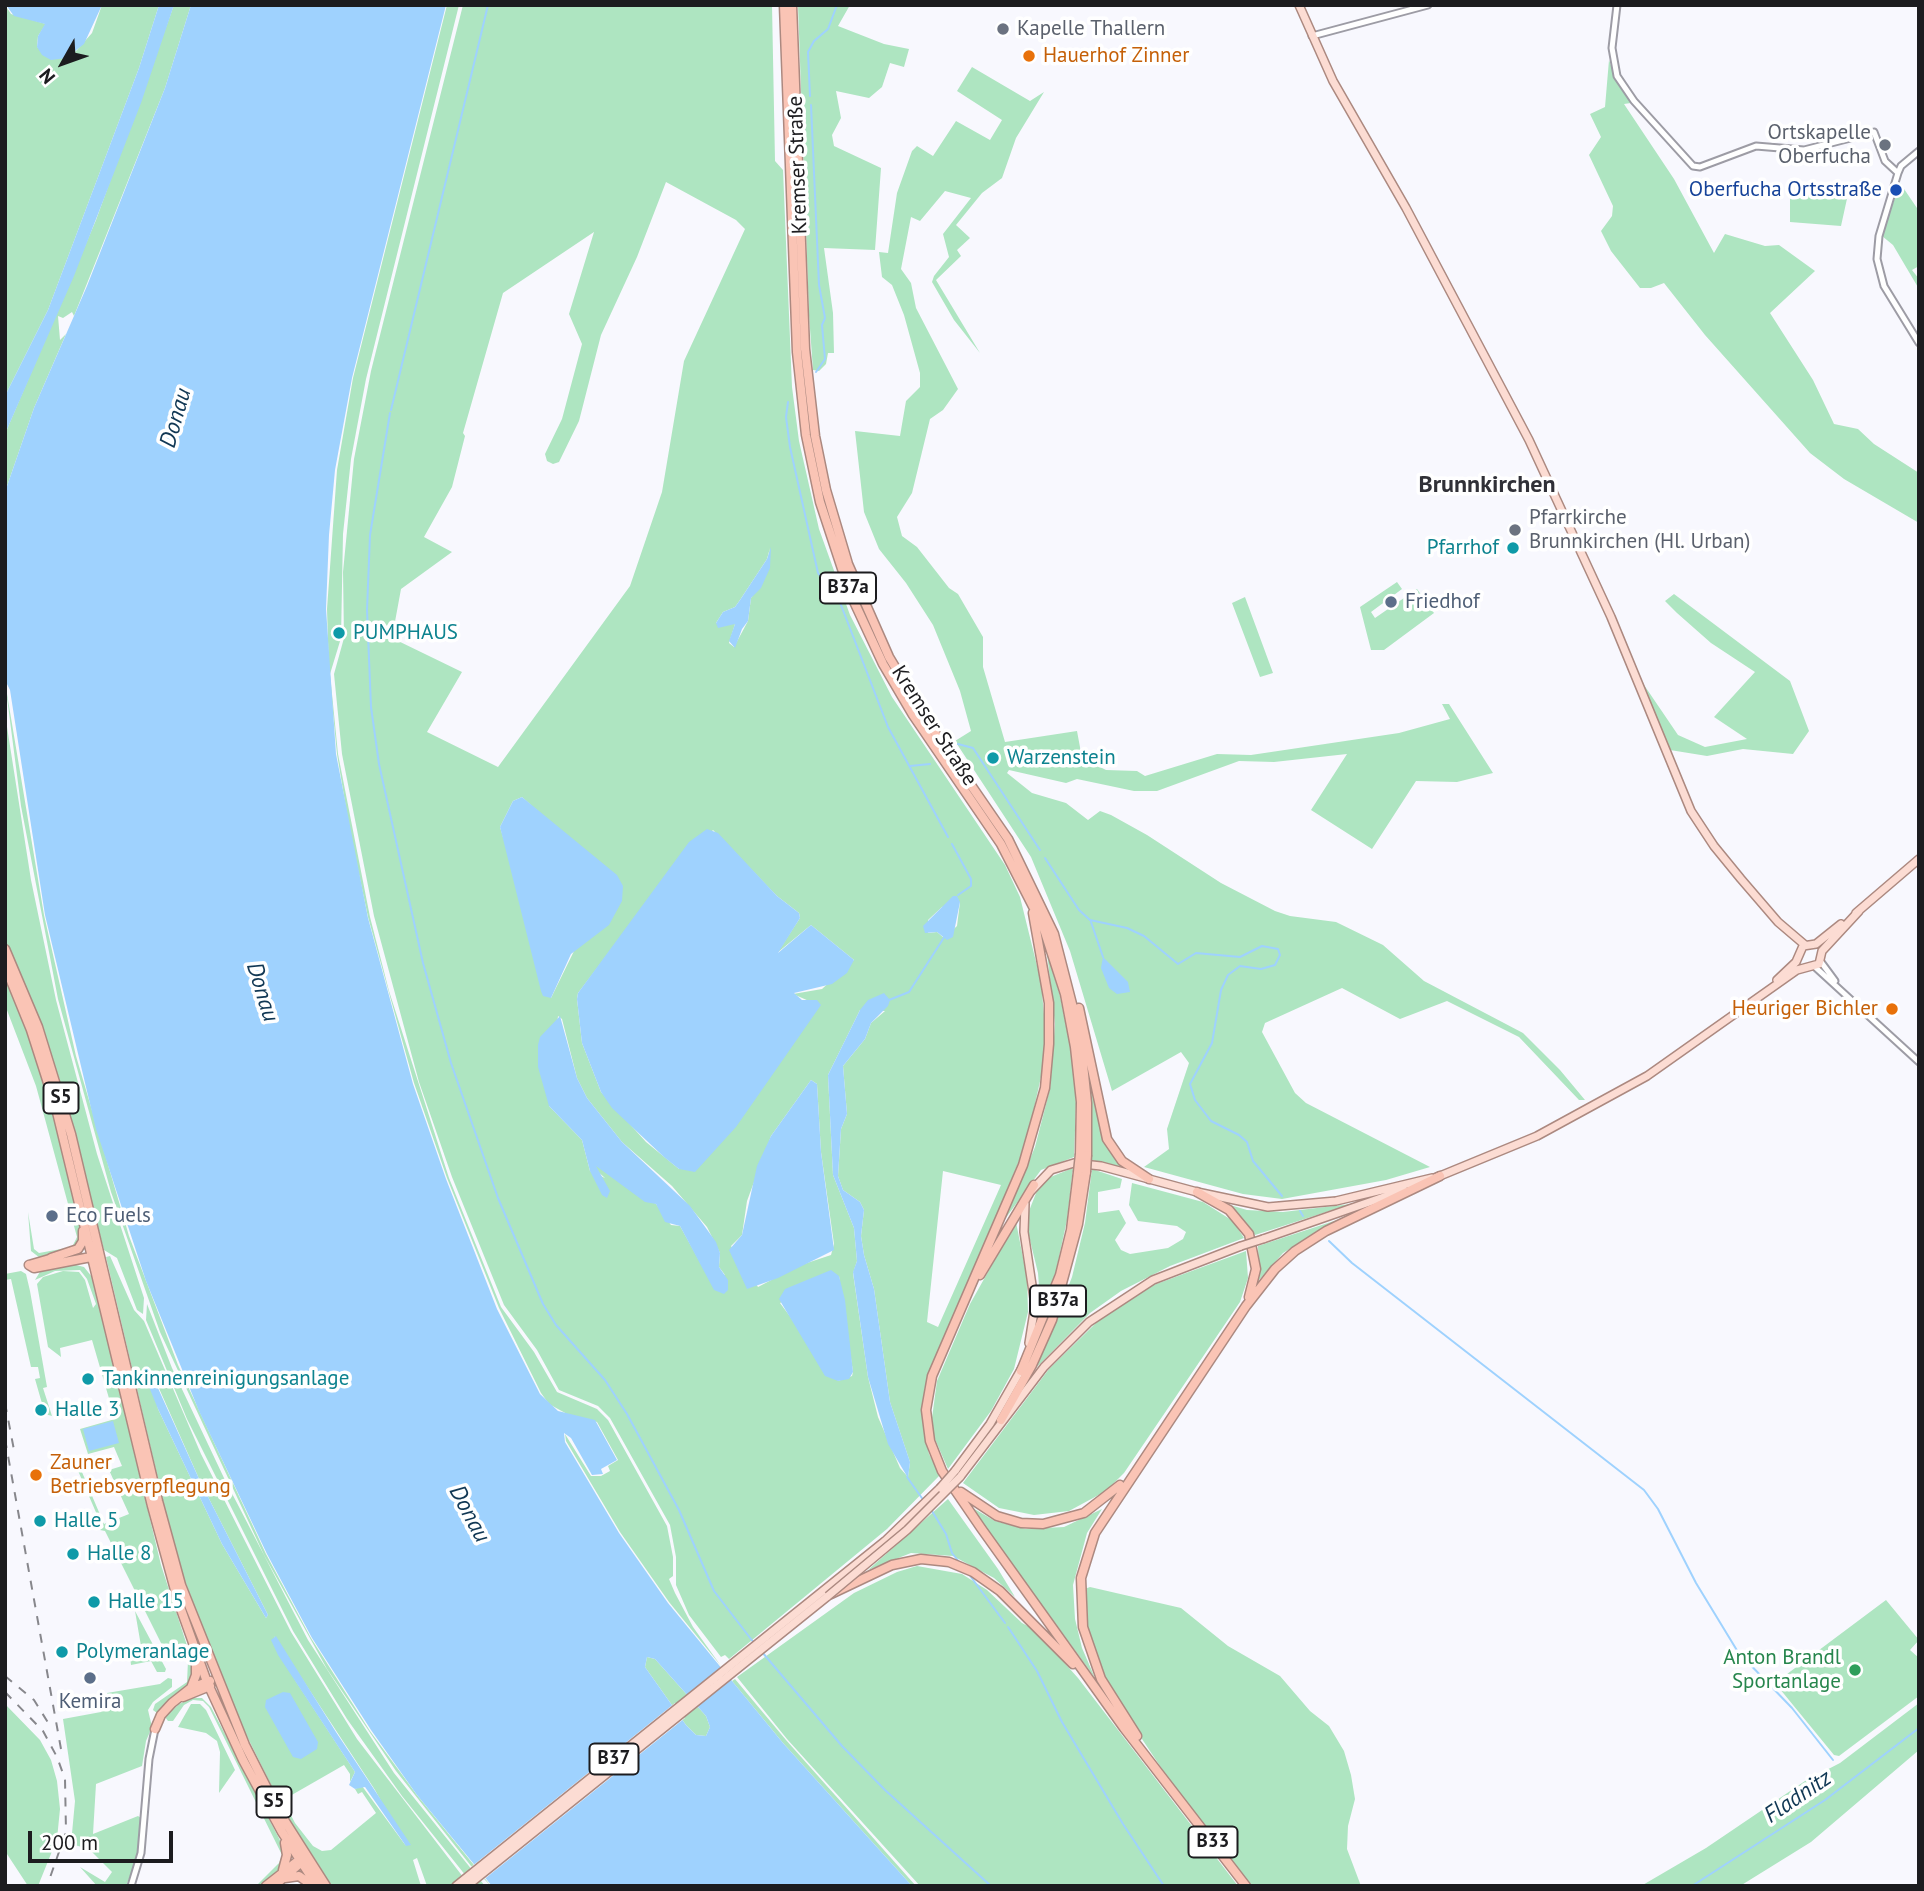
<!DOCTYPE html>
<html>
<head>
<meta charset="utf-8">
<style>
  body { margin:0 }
  #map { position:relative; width:1924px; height:1891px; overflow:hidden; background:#f8f8fe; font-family:"PT Sans",sans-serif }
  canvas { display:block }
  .frame { position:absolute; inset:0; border:7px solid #1c1c1f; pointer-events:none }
  .north { position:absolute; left:28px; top:28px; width:70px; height:70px; -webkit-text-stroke:5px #fff; paint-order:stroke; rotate:230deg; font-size:19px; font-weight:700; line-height:28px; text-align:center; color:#1c1c1f }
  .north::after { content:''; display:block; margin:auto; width:24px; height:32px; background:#1c1c1f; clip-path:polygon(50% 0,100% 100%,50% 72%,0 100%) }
  .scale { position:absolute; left:28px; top:1831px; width:145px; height:32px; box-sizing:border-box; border:4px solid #1c1c1f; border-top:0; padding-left:9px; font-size:21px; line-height:24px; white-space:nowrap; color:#1c1c1f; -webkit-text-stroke:5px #fff; paint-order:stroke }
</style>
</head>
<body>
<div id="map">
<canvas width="1924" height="1891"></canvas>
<div class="frame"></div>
<div class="north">N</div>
<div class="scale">200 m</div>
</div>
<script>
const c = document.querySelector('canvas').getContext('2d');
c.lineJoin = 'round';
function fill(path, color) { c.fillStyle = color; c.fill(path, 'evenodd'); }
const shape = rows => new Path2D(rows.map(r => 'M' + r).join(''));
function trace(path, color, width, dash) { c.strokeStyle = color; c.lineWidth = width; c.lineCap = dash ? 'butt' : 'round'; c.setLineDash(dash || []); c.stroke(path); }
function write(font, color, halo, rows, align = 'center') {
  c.font = font + ' "PT Sans",sans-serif'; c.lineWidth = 7; c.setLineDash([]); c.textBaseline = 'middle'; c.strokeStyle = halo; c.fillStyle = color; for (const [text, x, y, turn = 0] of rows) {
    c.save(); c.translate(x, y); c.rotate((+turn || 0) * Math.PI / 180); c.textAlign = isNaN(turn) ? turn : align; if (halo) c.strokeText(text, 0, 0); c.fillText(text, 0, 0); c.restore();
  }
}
const green = shape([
  [5,5,11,14,46,24,38,36,37,47,66,58,76,51,92,33,102,5,159,5,139,68,48,310,5,396],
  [174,5,191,5,165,88,74,316,72,312,63,318,58,316,60,340,66,334,34,408,5,492,5,434,96,220],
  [447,5,459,5,366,379,351,459,343,534,341,638,330,674,338,754,370,917,389,991,449,1178,501,1307,534,1352,557,1392,597,1409,608,1420,667,1526,673,1557,673,1576,669,1579,675,1593,693,1627,721,1666,669,1602,620,1532,566,1441,565,1434,591,1476,601,1476,610,1471,608,1466,618,1460,597,1422,567,1414,549,1404,541,1393,499,1308,447,1178,414,1083,368,917,350,832,337,754,329,672,327,609,337,470,353,378],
  [463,5,772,5,775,161,783,170,792,387,799,441,819,529,850,615,892,697,1005,865,1020,897,1041,982,1045,1025,1043,1068,1026,1144,925,1387,922,1410,924,1432,929,1454,940,1475,887,1529,729,1659,725,1655,721,1657,689,1615,676,1585,676,1557,670,1525,610,1418,598,1406,559,1390,537,1350,504,1305,452,1177,419,1082,374,916,342,754,334,674,344,638,343,572,354,459,371,371],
  [666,182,736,220,745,229,684,361,662,492,630,586,498,767,427,732,462,672,392,638,401,589,452,552,424,537,452,487,465,436,463,433,503,293,594,232,569,314,582,344,562,419,545,454,547,461,553,464,559,462,579,421,601,335,637,257],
  [770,548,764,579,751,598,748,621,734,647,729,643,735,624,716,623,723,612,735,607,740,600,767,559],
  [522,797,552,824,575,949,551,998,500,827,513,801],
  [713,830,777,896,799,913,800,918,777,953,811,925,854,960,822,989,793,994,809,1001,679,1169,646,1142,601,1092,582,1043,577,999,578,993,633,921],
  [960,902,957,926,944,938,937,932,928,933,928,920,942,907],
  [860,1010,885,1011,871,1023,865,1039,843,1066,847,1114,841,1129,838,1176,843,1190,860,1202,864,1210,861,1236,864,1255,874,1289,890,1402,910,1462,908,1477,900,1468,878,1417,868,1377,853,1273,857,1261,854,1228,833,1175,828,1075],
  [558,1016,562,1019,577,1078,587,1098,622,1142,672,1186,707,1227,720,1253,719,1267,725,1275,701,1264,680,1226,671,1225,656,1204,599,1166,595,1166,596,1170,605,1178,590,1171,582,1140,549,1106],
  [811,1080,817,1084,821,1152,834,1244,831,1255,798,1266,758,1287,731,1246,742,1235,747,1201,771,1136],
  [943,1171,1001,1185,938,1327,927,1322],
  [839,1276,853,1372,852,1376,838,1381,780,1303],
  [798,5,850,5,838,26,884,44,909,49,904,67,890,63,882,87,869,98,836,91,841,118,832,135,834,146,881,168,875,250,824,248,833,313,834,353,828,353,826,364,819,371,813,370,809,315],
  [1609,60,1615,77,1631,103,1624,104,1674,179,1714,253,1725,234,1765,246,1779,245,1815,271,1770,313,1813,380,1834,424,1858,429,1874,444,1919,473,1919,523,1844,479,1810,453,1705,335,1664,283,1651,288,1640,288,1611,251,1601,231,1612,216,1613,206,1589,155,1601,137,1590,114,1605,107],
  [972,67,1030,101,1044,92,1016,138,1002,178,982,193,956,225,970,238,957,250,961,256,936,280,980,353,954,320,932,282,934,276,949,257,943,234,971,198,945,191,920,221,911,217,901,269,911,283,916,308,958,389,943,410,930,419,912,493,897,517,902,536,917,547,949,588,958,594,983,637,983,667,1005,742,1077,731,1082,758,1106,770,1137,771,1145,776,1217,754,1251,755,1399,733,1450,719,1442,704,1449,704,1493,773,1457,782,1416,781,1372,849,1311,810,1347,754,1274,762,1239,761,1157,791,1134,791,1077,779,1066,783,1009,770,1007,773,1032,793,1066,803,1088,820,1100,811,1111,815,1147,835,1221,883,1275,911,1290,916,1336,922,1383,945,1424,981,1523,1033,1560,1070,1585,1100,1579,1100,1519,1037,1447,1001,1400,1019,1342,988,1265,1023,1262,1032,1295,1093,1306,1103,1430,1167,1386,1180,1282,1199,1243,1194,1144,1167,1169,1149,1167,1129,1189,1063,1181,1052,1112,1091,1070,951,1031,857,955,741,971,731,960,691,933,625,906,583,879,549,864,512,855,431,900,436,906,401,920,387,920,373,904,315,892,285,882,277,879,252,888,253,897,193,912,151,917,146,933,156,956,121,990,140,1002,120,957,91],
  [1900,183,1919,211,1919,266,1912,270,1919,279,1919,289,1893,245,1882,236],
  [1850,185,1841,226,1790,222,1790,197],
  [1397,582,1402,589,1371,612,1375,618,1417,589,1434,613,1384,650,1371,650,1360,607],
  [1674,594,1790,681,1809,731,1793,754,1743,749,1707,756,1670,750,1642,682,1678,735,1705,747,1747,739,1714,717,1755,672,1711,643,1677,613,1665,601],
  [1245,597,1273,673,1260,677,1232,603],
  [5,682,44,915,76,1056,129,1236,178,1365,266,1554,311,1638,370,1731,417,1795,491,1886,471,1866,396,1771,327,1669,264,1555,160,1332,111,1192,58,999,21,806],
  [5,714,31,880,56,1000,97,1154,144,1298,143,1314,137,1310,117,1258,104,1250,59,1078,5,939],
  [1047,953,1060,996,1072,1056,1076,1103,1074,1157,1041,1170,1005,1219,1035,1147,1050,1089,1055,1024],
  [5,974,28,1031,53,1110,81,1229,78,1246,40,1258,31,1251,28,1212,34,1249,39,1253,72,1247,77,1237,36,1086,5,1005],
  [1088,1056,1103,1140,1124,1169,1092,1160],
  [1073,1168,1067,1220,1056,1271,1041,1313,1038,1273,1029,1236,1029,1211,1038,1188,1048,1178],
  [1092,1169,1122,1179,1120,1188,1098,1192,1098,1213,1119,1210,1126,1223,1115,1240,1121,1250,1130,1254,1168,1248,1183,1239,1186,1232,1177,1226,1138,1221,1129,1205,1132,1183,1203,1202,1233,1221,1244,1238,1170,1266,1121,1291,1090,1313,1037,1367,1072,1277,1085,1223],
  [1351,1204,1255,1235,1230,1205,1247,1210,1283,1212],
  [1337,1220,1283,1253,1259,1280,1258,1246],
  [1016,1222,1027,1278,1028,1312,1014,1369,991,1411,948,1469,934,1437,932,1418,937,1381,970,1304],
  [1246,1251,1248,1278,1240,1302,1124,1473,1106,1491,1069,1511,1034,1515,999,1508,963,1483,1049,1369,1097,1322,1151,1286],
  [110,1256,134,1310,144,1321,201,1454,291,1632,357,1739,470,1886,427,1886,417,1858,413,1860,421,1886,332,1886,283,1809,234,1710,177,1560,106,1257],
  [150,1368,200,1481,268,1615,266,1618,222,1544,158,1409],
  [274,1636,375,1790,406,1846,362,1786,355,1789,358,1794,362,1792,376,1813,331,1850,322,1851,313,1846,295,1823,283,1800,344,1765,350,1774,350,1782,355,1772,295,1680],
  [72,1264,84,1267,92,1277,161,1565,193,1664,192,1682,157,1713,153,1710,155,1704,187,1682,188,1661,180,1646,166,1653,105,1531,100,1530,101,1524,76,1466,72,1467,70,1461,76,1458,104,1524,129,1514,109,1470,122,1466,114,1447,88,1454,80,1429,115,1419,92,1340,60,1348,61,1357,48,1347,37,1284,43,1277,63,1271,79,1272,85,1280,93,1308,96,1304,87,1279,80,1270,55,1271,35,1280,41,1270],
  [21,1271,26,1274,30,1291,47,1387,43,1388,52,1416,45,1414,35,1379,40,1378,38,1367,31,1367,11,1279,5,1280,5,1274],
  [147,1304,172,1368,224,1478,308,1640,394,1773,485,1886,474,1886,402,1796,347,1719,293,1631,187,1419,146,1320],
  [948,1499,998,1569,1015,1597,994,1578,953,1556,911,1553,868,1570],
  [971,1507,995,1521,1026,1529,1064,1527,1102,1509,1087,1533,1073,1585,1075,1619,1082,1648,1095,1678],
  [917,1566,962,1574,987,1590,1022,1623,1035,1630,1078,1678,1238,1886,920,1886,787,1739,737,1677,854,1593,897,1572],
  [1090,1587,1181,1608,1228,1646,1280,1676,1310,1711,1329,1726,1344,1751,1351,1775,1355,1799,1348,1826,1347,1849,1361,1886,1250,1886,1162,1769,1110,1691,1088,1640,1082,1590],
  [1886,1600,1919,1640,1910,1650,1919,1658,1919,1696,1839,1756,1834,1755,1775,1683],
  [135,1611,166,1669,165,1672,157,1672,151,1661,131,1665,130,1656,124,1657,138,1652,138,1647,141,1646],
  [647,1657,655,1659,706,1716,710,1727,706,1736,696,1735,686,1725,645,1667],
  [168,1678,172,1679,172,1687,153,1702,148,1710,152,1727,146,1741,142,1766,96,1784,93,1834,138,1816,141,1818,139,1853,126,1886,97,1886,80,1867,105,1882,112,1872,89,1849,71,1844,75,1801,63,1719,101,1712,109,1701,107,1693,160,1684],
  [735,1679,786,1740,916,1886,912,1886,783,1743,732,1681],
  [192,1698,202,1698,211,1707,284,1848,283,1865,263,1886,256,1886,279,1863,282,1855,209,1707,203,1701,193,1700,184,1705,173,1721,168,1721,165,1717,179,1704],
  [1919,1703,1919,1750,1811,1842,1740,1886,1641,1886,1706,1848,1805,1781,1840,1763],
  [5,1704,40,1740,51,1760,57,1781,60,1809,57,1839,38,1886,28,1886,5,1851],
  [191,1704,200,1704,206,1710,235,1770,219,1793,220,1752,217,1741,206,1733,178,1727]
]);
const water = shape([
  [6,5,102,5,84,44,66,58,51,60,42,55,37,47,38,36,45,24,14,16],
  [159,5,174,5,141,103,74,276,5,434,5,396,48,310,139,68],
  [191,5,446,5,352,378,335,470,329,535,326,609,336,754,368,918,413,1084,446,1179,497,1309,540,1394,558,1411,595,1420,617,1460,601,1469,603,1474,592,1475,571,1438,564,1433,565,1442,619,1533,668,1603,783,1743,912,1886,492,1886,417,1795,371,1730,312,1638,267,1554,199,1411,146,1281,96,1129,45,915,10,690,5,680,5,492,34,408,87,286,165,88],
  [647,1657,655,1659,706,1716,710,1727,706,1736,696,1735,686,1725,645,1667],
  [771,547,770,568,761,588,751,598,748,621,742,629,735,648,729,641,735,624,718,628,716,623,723,612,735,607,740,600,767,559],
  [522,797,617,875,623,886,622,901,609,925,571,954,551,998,543,996,541,991,500,827,513,801],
  [707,829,718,833,777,896,799,913,800,918,778,953,811,925,854,960,847,973,832,984,794,993,802,1000,817,1000,821,1005,736,1127,695,1172,679,1169,664,1157,612,1108,601,1092,582,1043,577,999,578,993,689,842],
  [953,896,957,896,960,902,953,937,947,940,937,932,925,933,923,926],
  [1103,957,1128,982,1130,992,1117,994,1109,988,1101,968],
  [884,993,890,1000,888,1006,871,1023,865,1039,843,1066,847,1114,841,1129,838,1176,843,1190,860,1202,864,1210,861,1236,864,1255,874,1289,890,1402,910,1462,908,1478,888,1444,868,1377,853,1272,857,1261,854,1228,833,1175,828,1075,860,1010,868,1000],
  [560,1016,577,1078,587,1098,622,1142,690,1206,716,1242,720,1253,719,1267,728,1280,728,1290,724,1294,714,1290,680,1226,665,1222,656,1204,645,1202,596,1166,610,1191,607,1198,602,1195,590,1171,582,1140,549,1106,538,1067,538,1045,540,1037],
  [811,1080,817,1084,821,1152,834,1250,778,1278,747,1289,729,1250,742,1235,757,1166,771,1136],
  [831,1270,839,1276,845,1300,853,1372,849,1379,838,1381,825,1376,779,1299,785,1289],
  [148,1366,200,1481,268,1615,266,1618,222,1544,158,1409,145,1377,144,1371],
  [113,1421,119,1443,89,1451,83,1429],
  [276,1636,336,1732,411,1845,406,1846,365,1787,355,1789,349,1785,355,1772,278,1655,271,1640],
  [283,1692,290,1693,318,1742,317,1749,301,1759,293,1757,265,1707,266,1700]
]);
const pier = shape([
  [675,1703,685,1718,482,1881,471,1867]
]);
const stream = shape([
  [810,96,808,52,814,41,828,29,837,5],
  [811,105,819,285,825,318,822,325,825,359,816,372],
  [788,402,786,417,790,447,818,573,841,605,888,727,948,837],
  [391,410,488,5],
  [390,413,370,535,367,610,371,707,379,764,423,963,451,1063,498,1198,543,1304,556,1325,605,1380,627,1414,679,1510,714,1591,754,1643],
  [958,744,973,748,1040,850],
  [910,766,930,764],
  [952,844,971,879,971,886,958,895],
  [1045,858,1079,910,1090,920,1127,928,1144,936,1178,964,1196,953,1240,957,1262,946,1278,949,1280,955,1275,965,1261,969,1240,966,1228,975,1221,990,1212,1043,1190,1084,1195,1100,1211,1121,1239,1135,1247,1142,1253,1161,1282,1196],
  [1091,922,1103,957],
  [889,1000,909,992,945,936],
  [1300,1211,1303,1216],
  [1329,1241,1352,1263,1644,1490,1658,1509,1696,1583,1738,1652,1792,1708,1833,1760],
  [907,1477,924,1501],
  [932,1511,946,1534,952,1553,960,1563],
  [968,1573,1005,1623],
  [1008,1627,1037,1671,1062,1722,1123,1824,1164,1886],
  [762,1652,842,1746,885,1790,991,1886],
  [1692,1886,1825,1800,1919,1728]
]);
const minor = shape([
  [1617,5,1612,48,1617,76,1634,101,1693,166,1700,167,1756,146,1804,150,1874,132,1885,161,1898,173],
  [1312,36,1428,5],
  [1919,151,1901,166,1898,173,1879,236,1877,259,1884,286,1919,343],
  [1821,962,1835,981],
  [1814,966,1919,1062],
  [131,1886,141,1853,149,1759,155,1729]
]);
const major = shape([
  [1299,5,1333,81,1406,208,1529,440,1611,617,1691,811,1714,846,1741,879,1778,922,1805,945],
  [1856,913,1919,859],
  [1777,980,1796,962,1803,946,1816,944,1841,924],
  [1435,1178,1537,1136,1647,1076,1797,970,1819,964,1822,951,1859,911],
  [1032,1190,1051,1170,1074,1163,1101,1166,1197,1192,1268,1207,1336,1201,1432,1178],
  [1025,1204,1024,1232,1035,1305,1029,1343],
  [1263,1239,1404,1190],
  [955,1471,990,1424,1022,1368],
  [960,1477,1044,1367,1089,1322,1153,1280,1241,1246],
  [456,1886,885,1541,940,1488],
  [467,1886,828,1596]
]);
const highway = shape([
  [784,5,797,352,806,435,820,502,850,593,883,664,913,715,1001,844,1043,926,1065,994,1075,1047,1081,1102,1080,1154],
  [792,5,805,349,815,436,826,490,848,564,889,657,931,727,1008,839,1054,934,1080,1035,1087,1103,1087,1155],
  [1033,913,1049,1003,1049,1044,1045,1088,1023,1165,932,1376,926,1410,930,1441,942,1471,981,1528,1124,1728,1246,1886],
  [5,949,38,1027,71,1134,158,1501,181,1585,245,1745,279,1812,326,1886],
  [5,966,31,1030,56,1108,152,1506,178,1601,207,1682,243,1760,282,1832,317,1886],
  [1079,1008,1107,1139,1122,1161,1149,1179],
  [1197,1192,1229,1210,1249,1234,1256,1269,1249,1297],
  [51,1258,78,1249,83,1241,83,1231],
  [29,1265,34,1268,96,1256],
  [29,1265,53,1258],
  [980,1275,1034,1185],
  [1021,1371,1060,1275,1071,1230,1078,1172],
  [1001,1420,1032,1365,1052,1320,1078,1224,1086,1172],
  [961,1492,997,1516,1021,1523,1043,1524,1084,1513,1120,1485],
  [831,1594,892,1565,921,1559,949,1562,973,1572,1000,1591,1073,1664],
  [191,1688,196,1675,196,1660],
  [183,1697,210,1686],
  [155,1729,161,1715,172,1703,191,1688,210,1681],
  [1137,1736,1101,1679,1083,1627,1081,1578,1095,1533,1246,1306,1275,1269,1295,1251,1326,1231,1440,1176],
  [283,1870,287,1855,285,1843],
  [285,1878,299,1876,313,1886],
  [266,1886,303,1857],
  [274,1886,305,1859]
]);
const rail = shape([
  [5,1403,14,1450],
  [5,1439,61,1749],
  [5,1676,34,1700,52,1729],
  [5,1692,43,1731,57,1757,65,1779,66,1832,47,1886]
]);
const majorBridge = shape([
  [1241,1246,1263,1239],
  [940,1488,955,1471],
  [828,1596,907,1530,960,1477]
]);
const highwayBridge = shape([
  [1078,1172,1080,1154],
  [1086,1172,1087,1155]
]);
const markers = [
  [1003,29,7,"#6b7280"],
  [1029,56,7,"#e8710a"],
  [1885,145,7,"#6b7280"],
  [1896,190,7,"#1a4fb4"],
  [1515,530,7,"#6b7280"],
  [1513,548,7,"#0f9aa8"],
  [1391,602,7,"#5c6f8a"],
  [339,633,7,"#0f9aa8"],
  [993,758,7,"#0f9aa8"],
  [1892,1009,7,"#e8710a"],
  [52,1216,7,"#5c6f8a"],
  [88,1379,7,"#0f9aa8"],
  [41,1410,7,"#0f9aa8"],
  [36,1475,7,"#e8710a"],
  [40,1521,7,"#0f9aa8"],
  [73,1554,7,"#0f9aa8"],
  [94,1602,7,"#0f9aa8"],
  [62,1652,7,"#0f9aa8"],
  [1855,1670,7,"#2e9e5b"],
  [90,1678,7,"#5c6f8a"]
];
const shields = [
  [848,588,56],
  [61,1098,35],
  [1058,1301,56],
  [614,1759,49],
  [274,1802,35],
  [1213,1842,49]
];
const shieldNames = [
  ["B37a",848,588],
  ["S5",61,1098],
  ["B37a",1058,1301],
  ["B37",614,1759],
  ["S5",274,1802],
  ["B33",1213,1842]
];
const worshipNames = [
  ["Kapelle Thallern",1017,29],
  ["Ortskapelle",1871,133,"right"],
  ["Oberfucha",1871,157,"right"],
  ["Pfarrkirche",1529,518],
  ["Brunnkirchen (Hl. Urban)",1529,542]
];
const foodNames = [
  ["Hauerhof Zinner",1043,56],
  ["Heuriger Bichler",1878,1009,"right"],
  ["Zauner",50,1463],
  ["Betriebsverpflegung",50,1487]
];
const streetNames = [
  ["Kremser Straße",798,165,-92],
  ["Kremser Straße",934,726,57]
];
const transitNames = [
  ["Oberfucha Ortsstraße",1882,190]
];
const cultureNames = [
  ["Pfarrhof",1499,548,"right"],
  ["PUMPHAUS",353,633],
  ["Warzenstein",1007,758],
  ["Tankinnenreinigungsanlage",102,1379],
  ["Halle 3",55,1410],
  ["Halle 5",54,1521],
  ["Halle 8",87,1554],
  ["Halle 15",108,1602],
  ["Polymeranlage",76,1652]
];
const serviceNames = [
  ["Friedhof",1405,602],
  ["Eco Fuels",66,1216],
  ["Kemira",90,1702,"center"]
];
const leisureNames = [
  ["Anton Brandl",1841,1658],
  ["Sportanlage",1841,1682]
];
const waterNames = [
  ["Donau",176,418,-74],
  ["Donau",262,992,73],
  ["Donau",469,1514,62],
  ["Fladnitz",1798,1797,-34]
];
const quarterNames = [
  ["Brunnkirchen",1487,485]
];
fill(green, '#aee5c1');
fill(water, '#9fd2fe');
fill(pier, '#f8f8fe');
trace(stream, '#9fd2fe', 2);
trace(minor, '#9d9ca5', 9);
trace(major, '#ac8980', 10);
trace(highway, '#ac8980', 11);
trace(minor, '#fff', 5);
trace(major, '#fcdcd3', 7);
trace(highway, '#fac4b5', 8);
trace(rail, '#87878c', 2, [9, 9]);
trace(majorBridge, '#ac8980', 10, []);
trace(highwayBridge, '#ac8980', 11, []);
trace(majorBridge, '#fcdcd3', 7);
trace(highwayBridge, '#fac4b5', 8);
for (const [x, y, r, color] of markers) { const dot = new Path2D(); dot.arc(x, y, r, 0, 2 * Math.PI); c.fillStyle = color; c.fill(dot); trace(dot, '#fff', 2.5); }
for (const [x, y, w] of shields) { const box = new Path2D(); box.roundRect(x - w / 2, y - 15.5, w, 31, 5); c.fillStyle = '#fff'; c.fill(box); trace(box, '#1c1c1f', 2); }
write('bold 19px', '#1c1c1f', null, shieldNames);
write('21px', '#5b616d', '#fff', worshipNames, 'left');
write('21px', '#c56008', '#fff', foodNames, 'left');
write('21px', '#1c1c1f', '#fff', streetNames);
write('21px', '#164399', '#fff', transitNames, 'right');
write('21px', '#0d838f', '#fff', cultureNames, 'left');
write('21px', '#4e5e75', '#fff', serviceNames, 'left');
write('21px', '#27864d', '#fff', leisureNames, 'right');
write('italic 23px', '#103754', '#fff', waterNames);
write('bold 24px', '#303037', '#fff', quarterNames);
</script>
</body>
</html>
